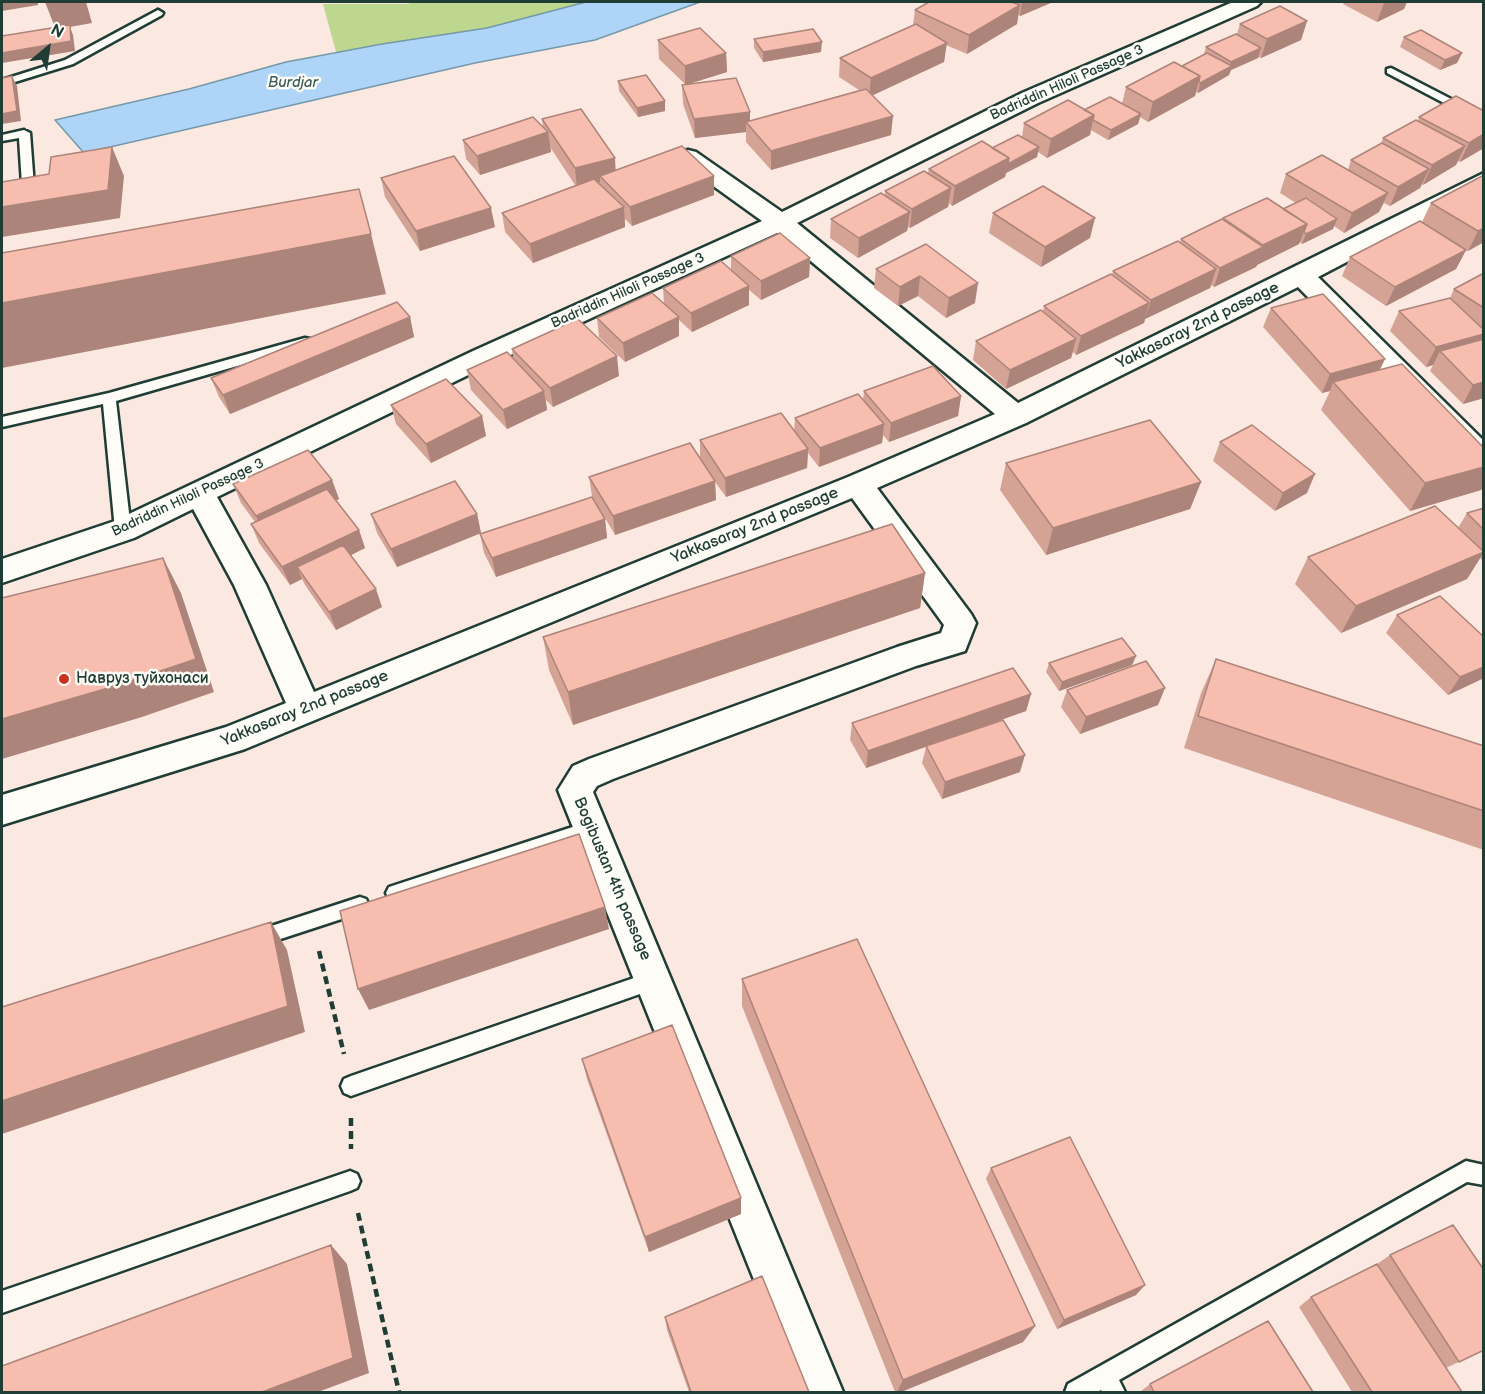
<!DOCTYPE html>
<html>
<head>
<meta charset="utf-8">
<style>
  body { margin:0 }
  #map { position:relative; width:1485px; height:1394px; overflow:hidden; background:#fbe9e1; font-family:"Balsamiq Sans",sans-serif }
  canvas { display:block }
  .frame { position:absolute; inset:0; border:3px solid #1f3d34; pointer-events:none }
  .north { position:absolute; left:18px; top:18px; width:60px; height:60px; -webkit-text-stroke:4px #fdfcf7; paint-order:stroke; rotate:29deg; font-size:16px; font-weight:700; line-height:24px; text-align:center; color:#1f3d34 }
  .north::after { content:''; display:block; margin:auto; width:21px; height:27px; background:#1f3d34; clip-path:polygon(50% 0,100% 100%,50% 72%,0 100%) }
</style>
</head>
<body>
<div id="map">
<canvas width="1485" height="1394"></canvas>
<div class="frame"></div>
<div class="north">N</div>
</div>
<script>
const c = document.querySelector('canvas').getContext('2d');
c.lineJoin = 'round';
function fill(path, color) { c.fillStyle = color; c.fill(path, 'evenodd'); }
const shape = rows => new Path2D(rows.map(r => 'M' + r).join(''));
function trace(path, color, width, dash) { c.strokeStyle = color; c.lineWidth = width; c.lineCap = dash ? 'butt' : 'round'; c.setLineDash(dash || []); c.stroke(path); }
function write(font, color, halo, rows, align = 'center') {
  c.font = font + ' "Balsamiq Sans",sans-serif'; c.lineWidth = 5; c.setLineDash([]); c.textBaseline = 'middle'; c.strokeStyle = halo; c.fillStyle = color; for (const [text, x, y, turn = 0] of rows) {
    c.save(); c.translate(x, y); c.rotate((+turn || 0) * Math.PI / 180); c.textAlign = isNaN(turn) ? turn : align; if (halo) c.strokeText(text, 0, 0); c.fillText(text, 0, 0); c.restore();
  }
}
const green = shape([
  [416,2,586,2,487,28,336,52,323,4,407,4]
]);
const water = shape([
  [586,2,700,2,595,40,475,63,84,153,55,120,189,89,286,62,382,44,487,28,586,2]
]);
const path = shape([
  [319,951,344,1054],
  [351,1118,351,1149],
  [358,1213,399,1392]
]);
const service = shape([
  [158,10,163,13,162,15,73,64,2,86,2,80,65,60,158,10],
  [1391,68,1484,116,1484,124,1387,73,1387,69,1391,68],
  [24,130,30,133,35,200,29,204,23,200,19,138,2,141,2,135,24,130],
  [305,338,310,339,312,342,310,345,116,401,131,530,128,534,123,536,118,534,115,530,103,404,2,427,2,417,109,393,305,338],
  [591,821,597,824,600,829,597,834,395,901,389,899,386,893,389,887,395,885,591,821],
  [360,897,366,899,369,905,366,911,256,947,249,945,247,939,249,933,256,931,360,897],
  [654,971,661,974,663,980,661,986,654,989,351,1096,344,1093,341,1086,344,1079,351,1076,654,971],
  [1466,1161,1484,1165,1484,1185,1467,1182,1119,1380,1125,1392,1102,1392,1101,1390,1097,1392,1065,1392,1068,1384,1466,1161],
  [350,1171,357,1174,360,1181,357,1188,350,1191,2,1313,2,1291,350,1171]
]);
const minor = shape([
  [1233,2,1261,2,1257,6,1038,103,797,223,1018,403,1484,173,1484,190,1318,277,1484,441,1484,469,1474,466,1298,287,1026,423,877,488,971,614,976,623,965,651,916,666,613,779,597,786,593,792,843,1392,799,1392,558,790,573,766,589,759,897,647,941,633,944,625,852,498,245,749,2,825,2,795,226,727,286,703,234,585,193,509,134,538,2,583,2,559,112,522,473,351,762,221,680,162,676,157,680,152,688,150,696,152,782,212,1022,93,1233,2],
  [777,233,995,414,848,477,314,692,266,585,217,497,493,363,777,233]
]);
const wall = shape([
  [929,2,1053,2,1020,16,1018,15,1017,24,967,54,946,45,944,62,873,95,891,135,771,170,746,142,746,132,695,138,683,104,682,85,685,84,659,59,658,40,726,53,727,72,689,84,750,112,750,121,859,90,839,77,840,58,913,25,915,10],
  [1344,2,1407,2,1404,9,1377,22,1343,4],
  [1307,21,1301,40,1261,58,1259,57,1258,58,1231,70,1229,75,1198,93,1196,92,1195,96,1148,122,1140,117,1138,124,1108,140,1091,130,1090,135,1047,158,1038,152,1037,157,1006,173,1005,177,952,206,949,203,948,207,910,228,908,227,907,231,858,258,830,238,831,219,885,195,885,191,928,173,929,169,992,148,1022,137,1024,123,1084,110,1122,104,1126,87,1182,66,1204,54,1206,47,1237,34,1240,24],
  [1404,37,1462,53,1457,63,1440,70,1400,47],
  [754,39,821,52,763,62,754,48],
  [618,81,665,101,665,111,638,117,619,91],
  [1484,111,1484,148,1460,162,1458,161,1456,165,1423,185,1422,184,1420,188,1390,206,1384,203,1379,212,1344,233,1334,226,1333,229,1302,244,1300,242,1299,244,1257,265,1256,267,1214,287,1211,285,1210,288,1145,319,1144,323,1076,355,1073,352,1071,358,1006,389,973,360,976,341,1043,311,1044,306,1112,275,1113,271,1180,242,1181,239,1223,220,1223,218,1283,209,1296,203,1280,193,1286,174,1348,170,1351,160,1381,144,1383,138,1418,121,1419,117],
  [542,119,616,170,714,176,714,195,632,226,625,219,625,227,533,263,505,232,502,213,575,185,550,147,551,152,480,175,466,159,463,140,543,127],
  [1484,175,1484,242,1468,251,1466,250,1456,269,1386,306,1342,276,1350,257,1422,222,1431,203],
  [381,178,495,227,420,251,385,197],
  [993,213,1090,238,1041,267,989,233],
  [926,244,975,303,946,318,918,296,898,306,874,288,876,269],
  [731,256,810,258,809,277,761,300,749,290,749,305,692,332,679,320,679,336,625,362,599,337,597,318,664,303,663,288,731,270],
  [1484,273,1484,398,1463,404,1430,371,1433,365,1426,367,1390,331,1399,311,1450,298,1454,289],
  [1271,308,1380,370,1484,448,1484,486,1481,490,1410,511,1321,410,1330,391,1322,393,1263,327],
  [410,317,414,337,230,414,219,397,211,378],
  [512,349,619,376,553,407,546,400,547,410,507,429,471,390,467,370,513,358],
  [864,391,961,396,958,416,889,442,883,435,882,443,819,467,808,453,807,468,726,497,715,482,716,500,615,535,592,496,589,477,700,458,700,440,794,431,795,418,863,400],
  [391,405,482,416,486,436,431,463,396,424],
  [1220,442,1307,493,1275,511,1213,461],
  [1006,463,1201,482,1190,509,1046,555,1000,490],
  [332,480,339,499,336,500,359,530,365,548,351,555,382,607,336,630,305,585,302,579,290,585,259,543,251,524,255,522,241,503,233,484],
  [1484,508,1484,562,1480,558,1467,579,1341,633,1295,584,1308,557,1458,528,1467,513],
  [371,514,477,514,481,533,397,567,377,533],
  [605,519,607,538,496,577,484,553,480,534],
  [925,573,920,608,573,725,549,670,543,637],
  [1397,615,1484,637,1484,678,1448,695,1386,633],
  [1136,656,1132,665,1059,691,1046,672,1049,663],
  [1216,659,1484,746,1484,850,1184,748,1201,693],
  [1165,688,1158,705,1080,734,1061,707,1067,690],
  [1031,694,1026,711,961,734,1020,772,942,799,922,763,926,747,866,768,850,740,852,723],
  [742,979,1035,1326,1023,1342,901,1392,895,1392,742,1006],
  [582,1059,741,1198,741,1214,649,1252,587,1079],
  [991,1168,1136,1295,1057,1329,986,1179],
  [1390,1255,1484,1350,1446,1368,1462,1392,1352,1392,1299,1307,1311,1297,1377,1264],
  [665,1317,809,1392,689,1392,667,1330],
  [1150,1384,1313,1392,1140,1392]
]);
const shadedWall = shape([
  [2,2,38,2,38,5,2,11],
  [45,2,86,2,92,23,70,27,73,35,75,51,2,63,2,53,56,30],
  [1022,2,1053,2,1020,16],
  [1388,2,1407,2,1404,9,1377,22,1384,3],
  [1020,5,1017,24,967,54,969,35],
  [1307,21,1301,40,1261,58,1267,39],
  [822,42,821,52,763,62,763,52],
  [947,43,944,62,869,97,871,78],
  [1261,48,1258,58,1231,70,1229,75,1198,93,1200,83,1229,67,1231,62],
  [726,53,727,72,685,85,685,66],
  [1462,53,1457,63,1440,70,1445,60],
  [12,76,17,86,21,121,2,124,2,114],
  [1200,76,1195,96,1148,122,1153,102],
  [665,101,665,111,638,117,637,108],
  [750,112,750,126,746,122,746,132,695,138,694,119],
  [1141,114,1138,124,1108,140,1111,130],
  [1094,115,1090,135,1047,158,1051,139],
  [893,116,891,135,771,170,771,151],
  [548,132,551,152,480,175,477,156],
  [1484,134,1484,148,1460,162,1469,143],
  [1465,146,1456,165,1423,185,1432,165],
  [112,147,124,176,120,218,2,237,2,172,5,206],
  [1039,147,1037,157,1006,173,1005,177,952,206,955,186,1009,158],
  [615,158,616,178,600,176,600,182,577,188,575,168],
  [1429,169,1420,188,1390,206,1398,187],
  [714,176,714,195,632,226,630,207],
  [951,188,948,207,910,228,912,209],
  [1388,193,1379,212,1344,233,1352,213],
  [624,207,625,227,533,263,530,244],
  [491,208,495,227,420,251,416,231],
  [910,212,907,231,858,258,859,238],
  [1095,218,1090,238,1041,267,1045,247],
  [1337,219,1333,229,1302,244,1306,234],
  [1307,224,1299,244,1257,265,1256,267,1214,287,1220,268,1262,248,1263,245],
  [1484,228,1484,242,1468,251,1478,231],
  [371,234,386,294,2,368,2,303],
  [1466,250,1456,269,1386,306,1395,287],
  [810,258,809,277,761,300,761,281],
  [1216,269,1210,288,1145,319,1151,300],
  [920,276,918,296,898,306,900,287],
  [978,283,975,303,946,318,949,298],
  [749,286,749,305,692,332,691,313],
  [1149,303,1144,323,1076,355,1081,336],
  [410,317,414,337,230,414,223,395],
  [679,317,679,336,625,362,623,343],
  [1484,334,1484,340,1440,351,1433,365,1426,367,1436,347],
  [1076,339,1071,358,1006,389,1010,370],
  [617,356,619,376,553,407,550,388],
  [1385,359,1376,378,1333,382,1330,391,1322,393,1330,374],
  [1484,382,1484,398,1463,404,1473,385],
  [544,391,547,410,507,429,503,410],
  [961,396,958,416,889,442,891,423],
  [482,416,486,436,431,463,426,444],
  [884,424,882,443,819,467,820,448],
  [808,449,807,468,726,497,725,478],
  [1484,467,1484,486,1481,490,1410,511,1425,483],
  [1315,474,1307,493,1275,511,1283,493],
  [332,480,339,499,264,534,256,516],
  [715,481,716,500,615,535,613,516],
  [1201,482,1190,509,1046,555,1053,528],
  [477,514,481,533,397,567,391,549],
  [605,519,607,538,496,577,492,558],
  [359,530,365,548,305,578,297,567,302,579,290,585,282,567],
  [1484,552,1467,579,1341,633,1356,606],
  [163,558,181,593,214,692,142,717,2,759,2,719],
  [925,573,920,608,573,725,568,692],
  [376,589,382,607,336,630,329,612],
  [1136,656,1132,665,1059,691,1062,682],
  [1484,667,1484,678,1448,695,1460,677],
  [1165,688,1158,705,1080,734,1086,717],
  [1031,694,1026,711,866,768,868,751],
  [1025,755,1020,772,942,799,945,782],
  [605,907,609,929,369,1010,358,989],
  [271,922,287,950,305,1032,2,1134,2,1101],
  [741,1198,741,1214,649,1252,645,1237],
  [331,1245,347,1264,369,1373,318,1392,262,1392],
  [1145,1285,1136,1295,1057,1329,1064,1320],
  [1035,1326,1023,1342,901,1392,897,1392,903,1380]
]);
const building = shape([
  [929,2,1011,2,1020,5,969,35,915,10,929,2],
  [1280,6,1307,21,1267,39,1240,24,1280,6],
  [916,24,947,43,871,78,840,58,916,24],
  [70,25,71,41,2,53,2,36,70,25],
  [700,28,726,53,685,66,658,40,700,28],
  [813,29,822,42,763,52,754,39,813,29],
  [1421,30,1462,53,1445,60,1404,37,1421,30],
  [1236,34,1261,48,1231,62,1206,47,1236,34],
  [1207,53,1232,66,1200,83,1199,82,1200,76,1182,66,1207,53],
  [1174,62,1200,76,1153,102,1126,87,1174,62],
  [646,75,665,101,637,108,618,81,646,75],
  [12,76,17,111,2,114,2,78,12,76],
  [736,78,750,112,694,119,682,85,736,78],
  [866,89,893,116,771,151,746,122,866,89],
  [1456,96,1484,111,1484,134,1469,143,1419,117,1456,96],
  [1110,97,1141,114,1111,130,1093,120,1094,115,1084,110,1110,97],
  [1068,100,1094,115,1051,139,1024,123,1068,100],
  [581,109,615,158,575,168,542,119,581,109],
  [533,117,548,132,477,156,463,140,533,117],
  [1416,120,1465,146,1432,165,1383,138,1416,120],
  [1018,135,1039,147,1008,164,1009,158,992,148,1018,135],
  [982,141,1009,158,955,186,929,169,982,141],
  [1382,143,1429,169,1398,187,1351,160,1382,143],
  [682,146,714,176,630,207,600,176,682,146],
  [112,147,108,190,2,207,2,182,49,174,51,157,112,147],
  [1322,155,1388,193,1352,213,1286,174,1322,155],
  [454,156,491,208,416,231,381,178,454,156],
  [924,171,951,188,912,209,885,191,924,171],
  [1484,175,1484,228,1478,231,1431,203,1484,175],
  [594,179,624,207,530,244,502,213,594,179],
  [1043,186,1095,218,1045,247,993,213,1043,186],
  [359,189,371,234,2,303,2,253,359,189],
  [881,193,910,212,859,238,831,219,881,193],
  [1267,198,1307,224,1263,245,1223,218,1267,198],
  [1306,198,1337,219,1306,234,1304,232,1307,224,1283,209,1306,198],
  [1222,219,1263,247,1220,268,1181,239,1222,219],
  [1420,221,1466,250,1395,287,1350,257,1420,221],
  [780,233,810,258,761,281,731,256,780,233],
  [1178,241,1216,269,1151,300,1113,271,1178,241],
  [926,244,978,283,949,298,920,276,900,287,876,269,926,244],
  [721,261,749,286,691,313,663,288,721,261],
  [1484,273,1484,308,1454,289,1484,273],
  [1111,274,1149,303,1081,336,1044,306,1111,274],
  [652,293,679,317,623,343,597,318,652,293],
  [1323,294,1385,359,1330,374,1271,308,1323,294],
  [1450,298,1484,330,1484,334,1436,347,1399,311,1450,298],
  [397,302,410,317,223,395,211,378,397,302],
  [1041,310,1076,339,1010,370,976,341,1041,310],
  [578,319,617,356,550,388,512,349,578,319],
  [1484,339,1484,382,1473,385,1440,351,1484,339],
  [507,352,544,391,503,410,467,370,507,352],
  [1402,364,1484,448,1484,467,1425,483,1333,382,1402,364],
  [933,366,961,396,891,423,864,391,933,366],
  [446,379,482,416,426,444,391,405,446,379],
  [858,394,884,424,820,448,795,418,858,394],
  [781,413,808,449,725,478,700,440,781,413],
  [1150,420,1201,482,1053,528,1006,463,1150,420],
  [1252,425,1315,474,1283,493,1220,442,1252,425],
  [690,443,715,481,613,516,589,477,690,443],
  [308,450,332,480,256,516,233,484,308,450],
  [455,481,477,514,391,549,371,514,455,481],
  [327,489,359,530,282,567,251,524,327,489],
  [592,497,605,519,492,558,480,534,592,497],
  [1435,506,1484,552,1356,606,1308,557,1435,506],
  [1484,508,1484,530,1467,513,1484,508],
  [892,524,925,573,568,692,543,637,892,524],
  [343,545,376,589,329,612,297,567,343,545],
  [163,558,196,659,122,684,2,719,2,598,163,558],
  [1440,596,1484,637,1484,667,1460,677,1397,615,1440,596],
  [1122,638,1136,656,1062,682,1049,663,1122,638],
  [1216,659,1484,746,1484,811,1198,716,1216,659],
  [1146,661,1165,688,1086,717,1067,690,1146,661],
  [1013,668,1031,694,868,751,852,723,1013,668],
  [1003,720,1025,755,945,782,926,746,1003,720],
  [579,834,605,907,358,989,340,911,579,834],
  [271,922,288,1006,2,1101,2,1007,271,922],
  [857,939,1035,1326,903,1380,742,979,857,939],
  [672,1025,741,1198,645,1237,582,1059,672,1025],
  [1070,1137,1145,1285,1064,1320,991,1168,1070,1137],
  [1453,1225,1484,1270,1484,1350,1459,1362,1390,1255,1453,1225],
  [331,1245,353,1358,262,1392,2,1392,2,1366,331,1245],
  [1377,1264,1462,1392,1372,1392,1311,1297,1377,1264],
  [762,1276,809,1392,691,1392,665,1317,762,1276],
  [1268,1321,1313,1392,1154,1392,1150,1384,1268,1321]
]);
const markers = [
  [64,679,6,"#c8321e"]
];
const farStreetnames = [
  ["Badriddin Hiloli Passage 3",1067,83,-24],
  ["Badriddin Hiloli Passage 3",628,291,-24],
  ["Badriddin Hiloli Passage 3",188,498,-25]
];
const farWaternames = [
  ["Burdjar",293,83]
];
const streetNames = [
  ["Yakkasaray 2nd passage",1198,326,-26],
  ["Yakkasaray 2nd passage",755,526,-22],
  ["Yakkasaray 2nd passage",305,709,-22],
  ["Bogibustan 4th passage",612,879,67]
];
const poiNames = [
  ["Навруз туйхонаси",76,679]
];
fill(green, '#bdd78e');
fill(water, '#aed5f8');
trace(water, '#7598aa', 1.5);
trace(service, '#1f3d34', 5);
trace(minor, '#1f3d34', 5);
trace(path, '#1f3d34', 4.5, [8, 5]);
fill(service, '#fdfcf7');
fill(minor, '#fdfcf7');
fill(wall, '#d4a396');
fill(shadedWall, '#ad847a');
fill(building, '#f7bdaf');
trace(building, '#ad847a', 1.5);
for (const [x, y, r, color] of markers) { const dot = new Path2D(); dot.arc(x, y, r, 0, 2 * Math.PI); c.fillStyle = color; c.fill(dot); trace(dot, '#fdfcf7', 2); }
write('14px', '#1f3d34', '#fdfcf7', farStreetnames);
write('italic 15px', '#3c5b5b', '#fdfcf7', farWaternames);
write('16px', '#1f3d34', '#fdfcf7', streetNames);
write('16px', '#1f3d34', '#fdfcf7', poiNames, 'left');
</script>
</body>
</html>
